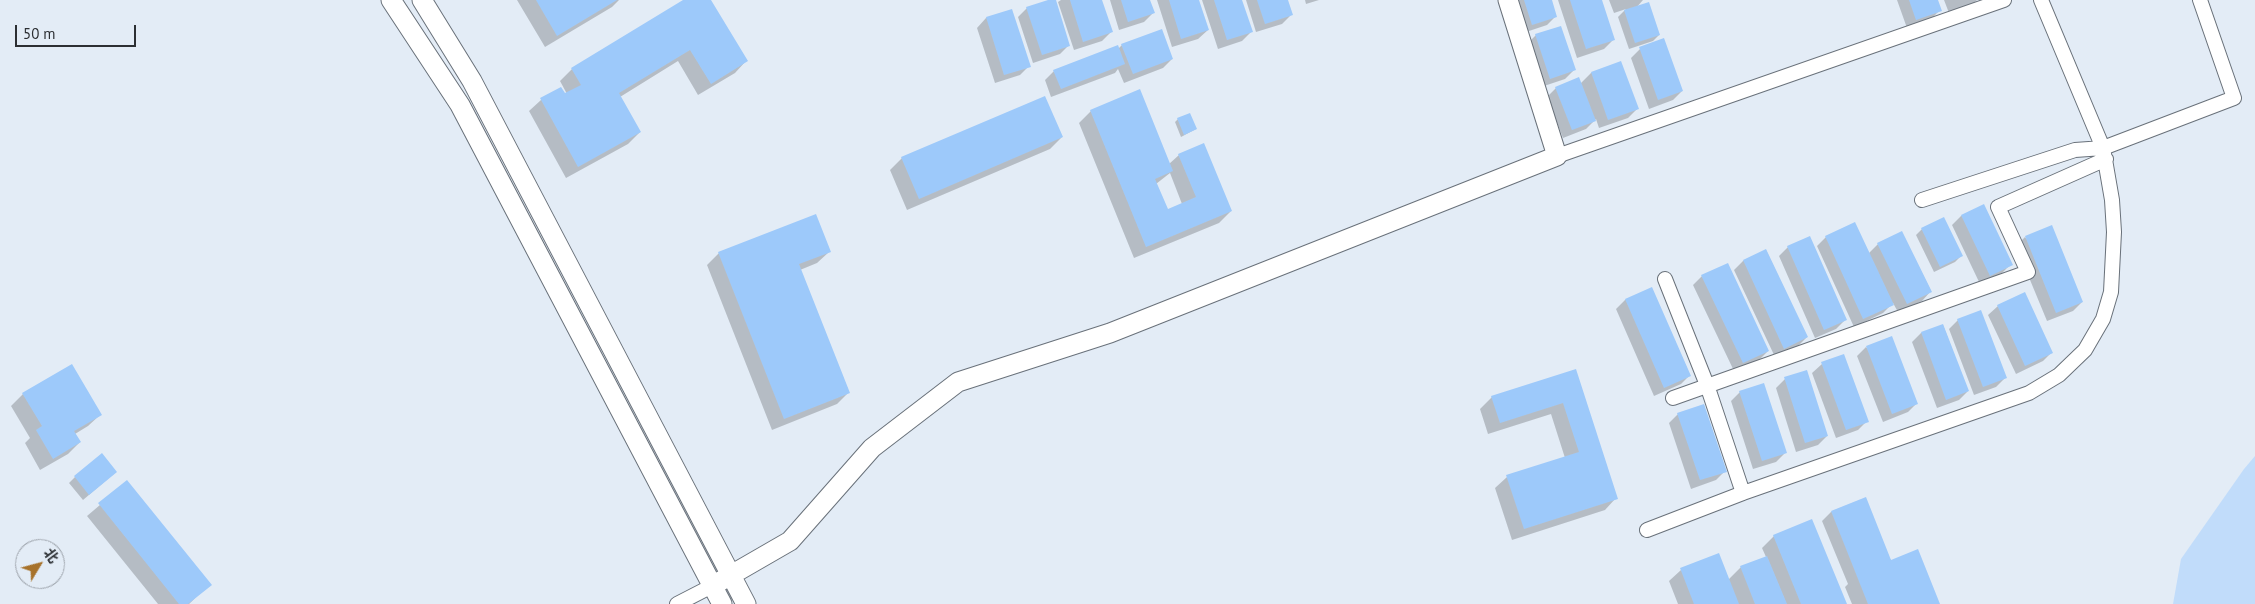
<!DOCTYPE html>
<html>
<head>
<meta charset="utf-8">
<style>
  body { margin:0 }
  #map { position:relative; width:2255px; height:604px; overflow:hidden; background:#e3ecf6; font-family:"PT Sans","Noto Sans SC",sans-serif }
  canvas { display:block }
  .north { position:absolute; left:15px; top:539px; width:50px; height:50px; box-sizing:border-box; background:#e3ecf6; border:1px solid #9aa0a8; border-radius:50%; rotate:53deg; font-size:14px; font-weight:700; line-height:20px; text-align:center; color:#2c2f33 }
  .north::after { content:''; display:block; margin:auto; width:18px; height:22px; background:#a7722b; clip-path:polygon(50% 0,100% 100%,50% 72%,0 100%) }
  .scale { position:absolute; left:15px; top:25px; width:121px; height:22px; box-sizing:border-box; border:2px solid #2c2f33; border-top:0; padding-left:6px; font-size:15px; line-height:18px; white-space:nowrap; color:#2c2f33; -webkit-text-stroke:4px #e3ecf6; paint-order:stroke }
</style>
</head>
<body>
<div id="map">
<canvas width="2255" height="604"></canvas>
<div class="north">北</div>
<div class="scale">50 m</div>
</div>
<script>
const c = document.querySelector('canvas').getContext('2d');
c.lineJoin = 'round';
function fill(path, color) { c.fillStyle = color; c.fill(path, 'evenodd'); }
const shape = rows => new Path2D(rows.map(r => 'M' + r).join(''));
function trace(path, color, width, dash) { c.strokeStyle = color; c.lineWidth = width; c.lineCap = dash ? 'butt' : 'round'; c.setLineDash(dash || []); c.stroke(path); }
const green = shape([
  [2255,456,2255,604,2173,604,2181,559,2244,469]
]);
const shadow = shape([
  [517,0,619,0,612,7,545,47],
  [686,0,709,0,746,61,735,73,698,95,678,61,620,97,640,132,628,144,566,178,529,111,541,100,567,94,560,81,572,69],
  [1054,0,1069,45,1060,54,1033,63,1018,17,1027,8],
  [1061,0,1101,0,1111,32,1102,41,1074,50,1058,2],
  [1110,0,1149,0,1153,13,1144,22,1119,30],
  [1157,0,1198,0,1208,30,1198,39,1172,47],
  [1202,0,1241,0,1251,32,1242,41,1218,49],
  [1246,0,1286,0,1291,15,1282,24,1256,32],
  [1305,0,1319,0,1306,4],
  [1512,0,1551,0,1556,16,1547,25,1523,33],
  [1558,0,1600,0,1613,40,1604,49,1577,58],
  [1609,0,1643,0,1636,8,1659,35,1653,41,1629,49,1618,17,1626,9,1614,13],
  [1897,0,1936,0,1940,10,1931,19,1907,28],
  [1944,0,1977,0,1973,4,1949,13],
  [1011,10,1029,66,1020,75,995,83,977,28,986,18],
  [1536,35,1574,70,1565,79,1541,87,1527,44],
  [1122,45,1172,59,1163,68,1124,83,1118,69,1115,73,1051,97,1045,80,1054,71,1118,49],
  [1640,49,1682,91,1673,100,1649,109,1631,58],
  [1620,62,1637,109,1628,118,1599,128,1596,119,1586,129,1563,138,1547,97,1556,88,1580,84,1591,73],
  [1091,111,1169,164,1179,155,1231,211,1219,223,1134,258,1079,123],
  [1170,173,1182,204,1167,211,1156,184],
  [1178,119,1196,129,1181,137,1175,122],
  [1062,137,1050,149,907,210,890,170,902,158],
  [1983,206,2011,264,2002,273,1980,284,1952,225,1961,216],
  [1922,229,1961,256,1955,262,1934,272,1916,235],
  [1902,233,1931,291,1922,301,1898,312,1893,303,1883,313,1854,327,1817,246,1826,237,1869,253,1878,244],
  [2025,237,2082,302,2073,311,2047,321,2016,246],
  [1810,238,1845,320,1836,329,1815,338,1779,256,1788,247],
  [1766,250,1807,337,1798,346,1775,357,1734,270,1743,261],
  [829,252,817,263,800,270,849,392,837,404,772,430,707,265,719,253],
  [1702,276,1768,351,1759,360,1734,371,1693,285],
  [1652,289,1690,375,1681,384,1654,396,1616,309,1625,300],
  [1998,306,2052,352,2043,361,2016,374,1988,315],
  [1958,320,2005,378,1996,387,1974,395,1949,329],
  [1943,325,1968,391,1959,400,1937,408,1912,342,1921,333],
  [1866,347,1917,403,1908,412,1883,422,1857,356],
  [1843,356,1867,421,1858,430,1836,438,1812,373,1822,364],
  [72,366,100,415,88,426,75,434,80,442,68,454,40,470,25,443,30,438,11,406,23,394],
  [1575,370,1616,498,1605,510,1512,540,1495,488,1507,477,1565,458,1551,414,1488,434,1480,409,1492,397],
  [1785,379,1827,436,1818,445,1796,452,1776,388],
  [1740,392,1785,453,1776,462,1753,469,1731,401],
  [1678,414,1725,471,1716,480,1691,489,1669,423],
  [116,472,83,500,69,483,75,477],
  [127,482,210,584,189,604,158,604,87,516],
  [1865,499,1890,559,1939,604,1852,604,1845,587,1848,584,1822,521,1831,512],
  [1774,536,1845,604,1678,604,1669,581,1681,570,1728,580,1741,567,1766,557,1762,548]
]);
const building = shape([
  [536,0,617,0,557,36],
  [683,0,711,0,748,61,711,84,690,50,619,93,641,132,578,167,540,98,561,87,565,93,581,85,571,68],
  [1048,0,1056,0,1070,46,1042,55,1026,7],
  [1070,0,1102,0,1113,32,1083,42],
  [1121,0,1150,0,1155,13,1128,22],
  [1169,0,1199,0,1209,30,1181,39],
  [1214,0,1242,0,1253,32,1227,40],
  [1257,0,1288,0,1293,15,1265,24],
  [1524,0,1552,0,1557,17,1532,25],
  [1570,0,1602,0,1615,40,1586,49],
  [1909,0,1938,0,1942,11,1916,20],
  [1649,2,1660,35,1635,43,1624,10],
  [1012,9,1031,67,1004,75,986,17],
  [1561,26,1576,70,1550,79,1535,34],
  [1162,29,1173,59,1133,74,1121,44],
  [1664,38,1683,91,1658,100,1639,47],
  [1118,45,1125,64,1061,89,1053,70],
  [1621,61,1639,109,1608,120,1591,72],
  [1579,77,1596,121,1572,130,1555,87],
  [1140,89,1173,171,1155,179,1168,209,1196,197,1178,154,1204,143,1232,211,1146,247,1090,110],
  [1045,96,1063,137,919,199,901,157],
  [1190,113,1197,129,1184,135,1177,118],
  [1984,204,2013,265,1990,276,1961,215],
  [816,214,831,252,799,264,850,393,784,419,718,252],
  [1944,217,1963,256,1940,267,1921,228],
  [1855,222,1894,305,1863,319,1825,236],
  [2052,225,2083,302,2056,313,2025,236],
  [1902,231,1932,292,1907,304,1877,243],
  [1810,236,1847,320,1824,330,1787,246],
  [1766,249,1808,337,1784,349,1743,260],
  [1728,263,1769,351,1743,363,1701,275],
  [1652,287,1691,376,1664,388,1625,299],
  [2025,292,2053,353,2025,366,1997,305],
  [1981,310,2007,378,1983,387,1957,319],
  [1943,324,1969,391,1946,400,1921,332],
  [1892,336,1918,404,1892,414,1866,346],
  [1844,354,1869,422,1846,430,1821,362],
  [72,364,102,415,74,431,81,442,53,459,36,430,42,426,22,393],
  [1576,369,1618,499,1524,529,1506,475,1579,452,1563,403,1500,423,1491,396],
  [1807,370,1828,436,1805,443,1784,377],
  [1764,383,1787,453,1762,461,1739,391],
  [1704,404,1727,472,1700,480,1677,413],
  [102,453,117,472,89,495,74,476],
  [127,480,212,585,188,604,179,604,98,503],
  [1866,497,1891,560,1918,549,1940,604,1868,604,1831,511],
  [1812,519,1847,604,1801,604,1773,535],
  [1719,553,1739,604,1694,604,1680,568],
  [1767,556,1787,604,1755,604,1740,566]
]);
const street = shape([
  [1557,156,2004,0],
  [1922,200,2075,150,2103,148,2234,98,2200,0],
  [1665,279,1707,385,1743,493],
  [1673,398,2028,272,1998,207,2106,159],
  [1647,530,1743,493,2029,393,2059,375,2085,350,2103,319,2111,292,2114,232,2112,200,2103,148,2041,0],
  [677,604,712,586]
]);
const secondary = shape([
  [391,0,460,105,722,604],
  [422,0,472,81,746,604],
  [712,586,790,541,872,448,958,382,1110,333,1557,156,1508,0]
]);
fill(green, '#c1dcfa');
fill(shadow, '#0003');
fill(building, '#9dc9fa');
trace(street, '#69717a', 16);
trace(secondary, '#69717a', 21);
trace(street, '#fff', 14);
trace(secondary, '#fff', 19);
</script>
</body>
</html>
